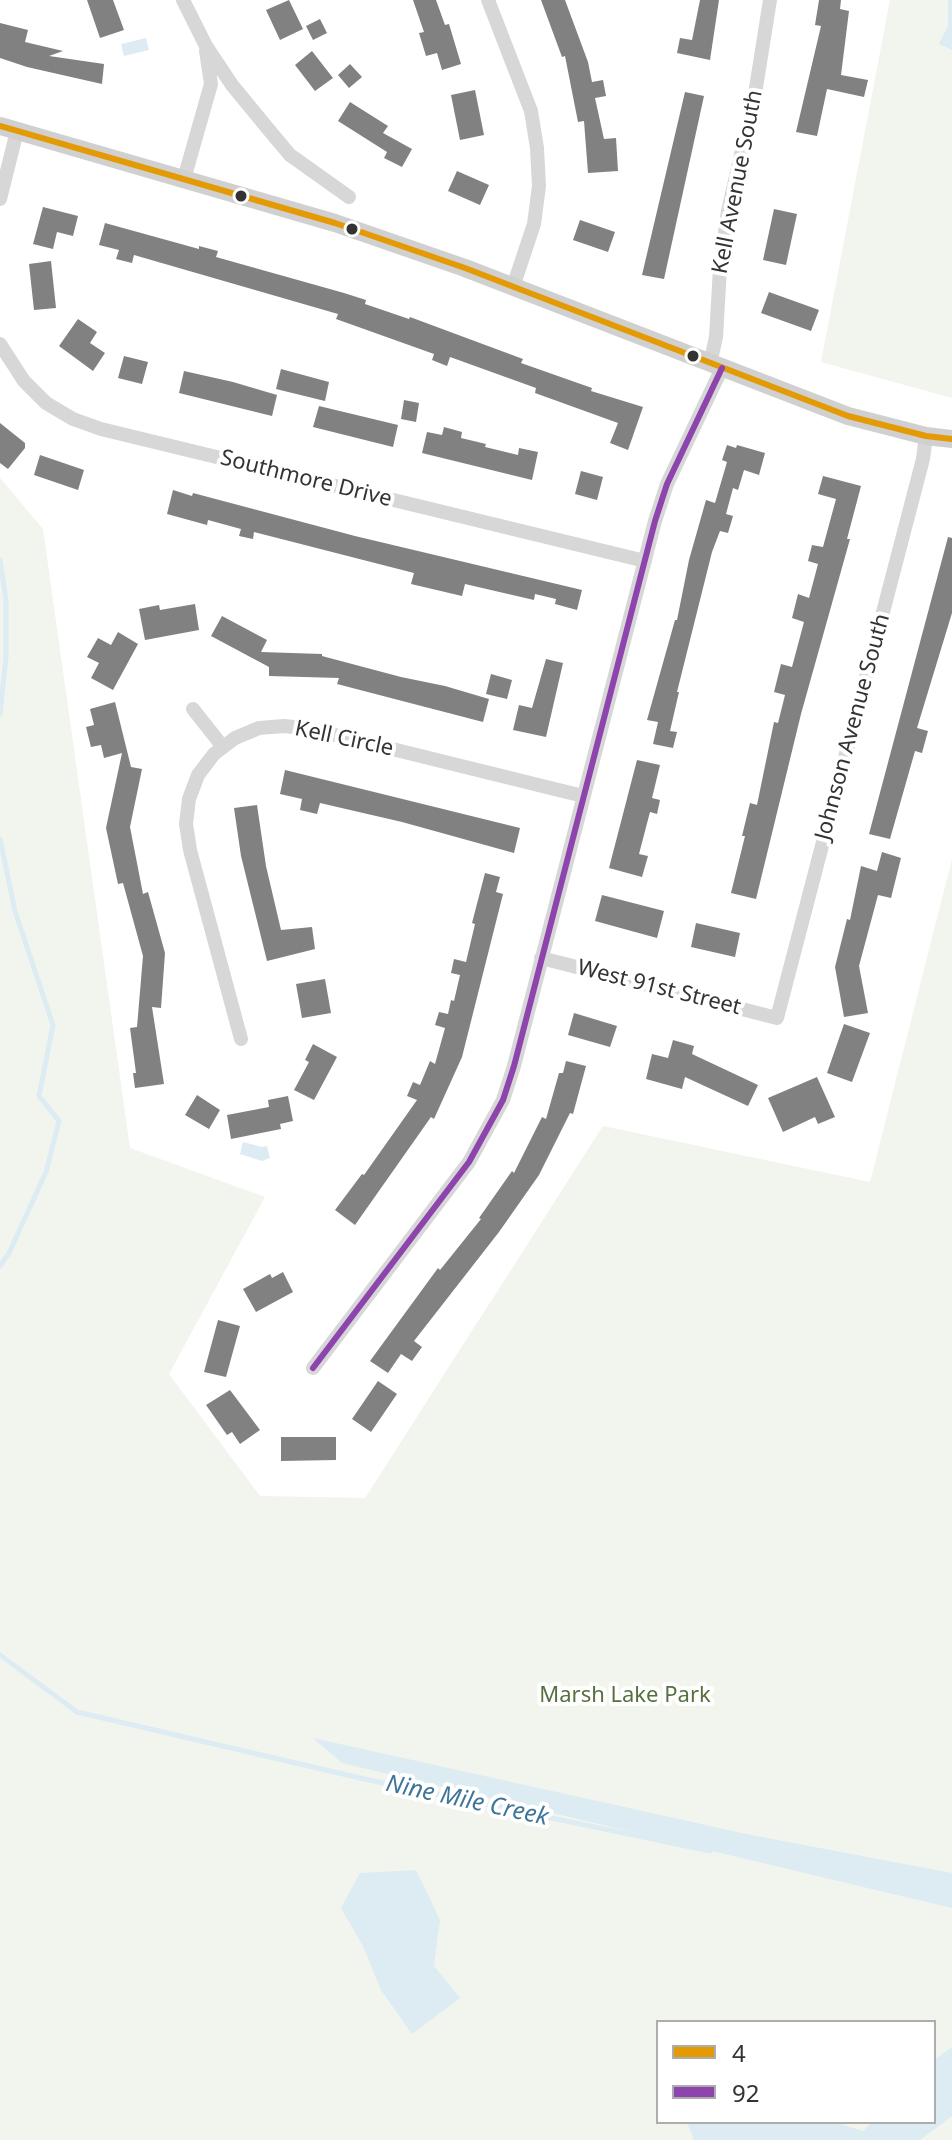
<!DOCTYPE html>
<html>
<head>
<meta charset="utf-8">
<style>
  body { margin:0 }
  #map { position:relative; width:952px; height:2140px; overflow:hidden; background:#fff; font-family:"Noto Sans",sans-serif }
  canvas { display:block }
  .legend { position:absolute; left:656px; top:2020px; width:280px; height:104px; box-sizing:border-box; background:#fff; border:2px solid #adadad; margin:0; padding:10px 14px; list-style:none; font-size:24px; color:#333 }
  .legend li { display:flex; align-items:center; gap:16px; height:40px }
  .legend b { width:40px; border:2px solid #adadad }
</style>
</head>
<body>
<div id="map">
<canvas width="952" height="2140"></canvas>
<ul class="legend">
<li><b style="height:10px;background:#e39a05"></b>4</li>
<li><b style="height:10px;background:#8e44ad"></b>92</li>
</ul>
</div>
<script>
const c = document.querySelector('canvas').getContext('2d');
c.lineJoin = 'round';
function fill(path, color) { c.fillStyle = color; c.fill(path, 'evenodd'); }
const shape = rows => new Path2D(rows.map(r => 'M' + r).join(''));
function trace(path, color, width, dash) { c.strokeStyle = color; c.lineWidth = width; c.lineCap = dash ? 'butt' : 'round'; c.setLineDash(dash || []); c.stroke(path); }
function write(font, color, halo, rows, align = 'center') {
  c.font = font + ' "Noto Sans",sans-serif'; c.lineWidth = 8; c.setLineDash([]); c.textBaseline = 'middle'; c.strokeStyle = halo; c.fillStyle = color; for (const [text, x, y, turn = 0] of rows) {
    c.save(); c.translate(x, y); c.rotate((+turn || 0) * Math.PI / 180); c.textAlign = isNaN(turn) ? turn : align; if (halo) c.strokeText(text, 0, 0); c.fillText(text, 0, 0); c.restore();
  }
}
const green = shape([
  [890,0,952,0,952,398,821,362],
  [0,478,43,529,130,1148,265,1197,169,1374,260,1496,365,1498,603,1126,870,1182,952,859,952,2140,0,2140],
  [658,2022,934,2022,934,2122,658,2122]
]);
const water = shape([
  [948,0,952,0,952,50,939,44,948,26],
  [146,38,149,50,124,56,121,44],
  [243,1142,262,1147,267,1146,270,1158,262,1161,240,1154],
  [313,1738,746,1834,952,1873,952,1908,342,1763],
  [416,1870,440,1920,434,1966,460,1998,412,2034,381,1990,363,1946,341,1908,360,1873],
  [952,2047,952,2116,920,2140,694,2140,687,2122,834,2122,863,2131,872,2122,934,2122,934,2060]
]);
const stream = shape([
  [0,560,6,600,6,657,0,714],
  [0,839,15,911,53,1025,39,1096,59,1121,46,1172,9,1253,0,1266],
  [0,1655,77,1712,360,1778,710,1851]
]);
const building = shape([
  [87,0,113,0,124,30,100,38],
  [289,0,303,29,280,40,266,10],
  [413,0,436,0,445,25,449,24,461,64,442,70,437,53,426,56,419,33,424,32],
  [541,0,565,0,588,62,592,82,603,80,606,96,595,98,604,139,616,138,618,171,588,173,584,121,578,122,565,56,562,57],
  [700,0,719,0,710,60,677,53,680,38,692,40],
  [819,0,841,0,840,9,849,11,841,75,868,80,864,97,827,89,817,136,796,132,821,26,815,25],
  [320,19,327,33,313,40,306,26],
  [0,23,28,30,25,42,63,51,49,56,104,64,102,84,27,67,0,58],
  [312,51,333,78,315,91,295,65],
  [350,64,362,77,349,88,338,75],
  [475,90,484,135,460,140,451,95],
  [685,92,704,96,664,279,642,275],
  [350,102,388,126,383,133,412,149,402,167,384,158,387,152,338,121],
  [457,171,489,185,480,205,448,191],
  [43,207,78,216,73,236,57,232,53,249,33,244],
  [774,209,797,214,786,265,763,260],
  [580,220,615,232,608,252,573,240],
  [105,223,199,249,199,246,218,251,216,257,344,293,366,300,365,304,409,319,410,317,523,359,521,363,592,388,591,391,643,407,628,450,610,443,618,423,535,393,536,388,450,357,447,366,432,360,434,354,336,319,338,314,134,255,132,263,116,259,119,250,99,245],
  [51,261,56,308,34,310,29,264],
  [769,292,819,310,811,331,761,313],
  [78,319,97,332,90,343,105,353,93,371,59,346],
  [124,356,148,362,142,384,118,378],
  [281,369,329,382,325,401,276,389],
  [184,371,233,382,277,395,272,416,179,393],
  [404,400,419,403,416,422,401,419],
  [319,406,398,425,393,447,313,427],
  [0,423,25,443,25,448,8,469,0,463],
  [444,427,462,432,461,438,486,444,485,447,518,455,519,448,538,452,532,480,422,453,427,432,442,435],
  [727,445,736,448,737,445,765,453,759,475,744,470,738,490,733,488,726,514,733,516,728,533,720,531,712,552,677,692,679,692,670,731,677,732,673,748,653,744,658,722,647,720,675,620,677,620,689,560,706,500,715,503,727,462,722,460],
  [40,455,84,470,78,490,34,475],
  [581,471,603,477,597,500,575,494],
  [823,476,861,486,847,539,850,539,801,714,756,899,731,893,745,836,742,836,750,803,757,805,774,722,778,723,785,695,774,692,781,664,792,667,804,622,792,618,798,594,809,598,818,564,808,561,812,545,823,547,836,499,818,494],
  [173,490,192,496,193,493,355,536,582,590,577,610,555,604,556,599,535,594,534,600,465,584,462,596,411,584,414,573,254,532,253,539,239,536,241,529,208,520,207,525,167,514],
  [948,537,952,538,952,613,917,728,928,731,922,753,915,751,890,839,869,834],
  [195,604,199,630,145,640,139,609,159,605,160,610],
  [222,616,267,640,261,652,322,654,322,656,401,677,445,686,489,699,483,722,337,684,339,678,269,676,269,667,211,636],
  [118,632,138,644,113,690,91,678,99,663,87,657,98,638,111,645],
  [546,659,563,663,546,737,513,730,519,705,532,708],
  [491,674,512,680,507,699,486,694],
  [115,702,131,767,142,769,130,827,143,894,148,892,165,953,161,1008,152,1007,164,1084,135,1088,133,1073,136,1073,130,1028,137,1027,143,956,123,883,118,884,106,828,122,753,104,758,101,745,91,747,86,727,94,725,90,709],
  [637,760,660,765,652,798,660,800,657,814,650,812,639,854,648,856,642,877,609,868],
  [285,770,520,828,514,853,402,822,320,803,317,814,300,810,302,799,280,794],
  [257,805,266,866,281,930,312,927,315,949,267,961,241,856,234,808],
  [882,852,901,858,891,898,878,895,859,966,868,1013,844,1017,835,967,847,919,850,920,861,866,877,871],
  [485,873,500,877,496,892,503,894,462,1057,434,1119,431,1117,355,1225,335,1210,362,1174,364,1175,417,1100,407,1096,413,1082,420,1085,430,1061,435,1064,445,1028,435,1025,439,1012,448,1014,451,1000,454,1001,460,975,451,973,454,959,466,962,475,924,472,923],
  [602,895,664,911,657,938,595,921],
  [696,923,740,933,735,957,691,947],
  [325,979,331,1013,302,1018,296,984],
  [574,1013,617,1026,610,1047,568,1035],
  [844,1024,870,1033,852,1082,827,1073],
  [673,1040,694,1046,692,1054,758,1085,748,1106,685,1077,682,1089,646,1079,652,1054,668,1058],
  [313,1044,337,1057,314,1100,294,1090,309,1062,305,1060],
  [566,1061,586,1066,573,1114,570,1113,539,1175,499,1232,414,1341,422,1347,412,1361,401,1354,388,1373,370,1361,438,1268,440,1270,481,1219,479,1218,512,1171,514,1173,542,1117,546,1119,559,1073,563,1073],
  [817,1077,835,1117,818,1124,815,1117,783,1132,768,1098],
  [197,1095,220,1110,209,1129,185,1115],
  [288,1096,293,1121,280,1124,281,1129,231,1139,227,1115,269,1107,268,1100],
  [283,1272,293,1292,256,1312,243,1289,270,1274,272,1278],
  [218,1320,240,1326,226,1377,204,1372],
  [378,1381,397,1394,371,1432,352,1419],
  [230,1390,260,1430,240,1444,232,1432,227,1435,206,1405],
  [281,1437,336,1437,336,1460,281,1461]
]);
const street = shape([
  [183,0,206,46,232,85,269,130,290,155,349,197],
  [488,0,531,111,537,148,539,186,534,224,513,287],
  [184,179,211,84,206,51],
  [0,199,17,131],
  [0,344,24,381,46,403,73,419,101,429,645,561],
  [710,364,716,337,720,268,728,211,755,94,770,0],
  [193,709,223,747],
  [541,958,777,1018,923,459,926,436],
  [241,1039,190,850,186,824,189,799,198,775,214,754,235,738,259,728,284,726,311,729,583,796],
  [313,1368,469,1162,503,1100,514,1066,655,521,667,484,722,368]
]);
const secondary = shape([
  [0,126,335,223,465,268,848,416,926,436,952,439]
]);
const bus1 = shape([
  [0,126,335,223,465,268,848,416,926,436,952,439]
]);
const bus2 = shape([
  [313,1368,469,1162,503,1100,514,1066,655,521,667,484,722,368]
]);
const markers = [
  [241,196,7,"#333"],
  [352,229,7,"#333"],
  [693,356,7,"#333"]
];
const streetNames = [
  ["Kell Avenue South",738,182,-79],
  ["Southmore Drive",306,479,14],
  ["Johnson Avenue South",853,727,-75],
  ["Kell Circle",344,739,12],
  ["West 91st Street",659,988,14]
];
const parkNames = [
  ["Marsh Lake Park",625,1696]
];
const waterNames = [
  ["Nine Mile Creek",467,1801,12]
];
fill(green, '#f1f5ed');
fill(water, '#ddebf3');
trace(stream, '#ddebf3', 5);
fill(building, '#818181');
trace(street, '#d7d7d7', 14);
trace(secondary, '#d0d0d0', 18);
trace(bus1, '#e39a05', 6);
trace(bus2, '#8e44ad', 6);
for (const [x, y, r, color] of markers) { const dot = new Path2D(); dot.arc(x, y, r, 0, 2 * Math.PI); c.fillStyle = color; c.fill(dot); trace(dot, '#fff', 3); }
write('22px', '#333', '#fff', streetNames);
write('22px', '#56703f', '#fff', parkNames);
write('italic 24px', '#3f7597', '#fff', waterNames);
</script>
</body>
</html>
